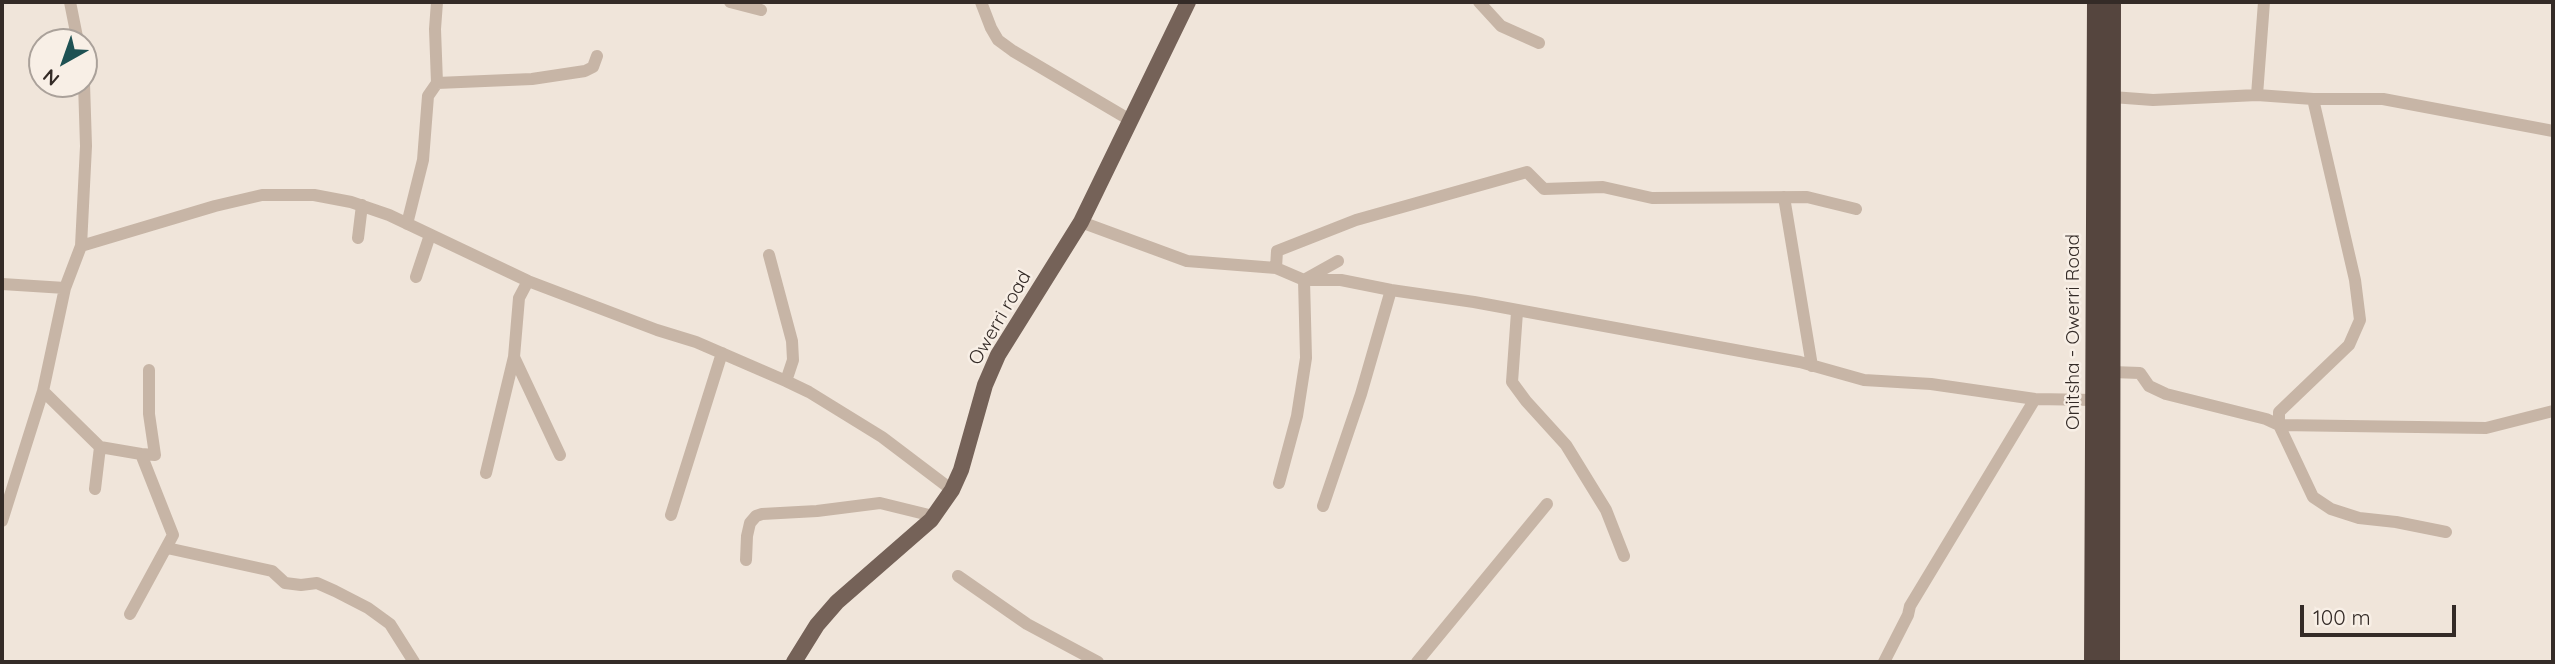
<!DOCTYPE html>
<html>
<head>
<meta charset="utf-8">
<style>
  body { margin:0 }
  #map { position:relative; width:2555px; height:664px; overflow:hidden; background:#f0e5da; font-family:Quicksand,sans-serif }
  canvas { display:block }
  .frame { position:absolute; inset:0; border:4px solid #342b27; pointer-events:none }
  .north { position:absolute; left:28px; top:28px; width:70px; height:70px; box-sizing:border-box; background:#f8efe6; border:2px solid #aaa19a; border-radius:50%; rotate:220deg; font-size:19px; font-weight:700; line-height:28px; text-align:center; color:#342b27 }
  .north::after { content:''; display:block; margin:auto; width:24px; height:32px; background:#1e5153; clip-path:polygon(50% 0,100% 100%,50% 72%,0 100%) }
  .scale { position:absolute; left:2300px; top:605px; width:156px; height:32px; box-sizing:border-box; border:4px solid #342b27; border-top:0; padding-left:9px; font-size:21px; line-height:24px; white-space:nowrap; color:#342b27; -webkit-text-stroke:5px #f8efe6; paint-order:stroke }
</style>
</head>
<body>
<div id="map">
<canvas width="2555" height="664"></canvas>
<div class="frame"></div>
<div class="north">N</div>
<div class="scale">100 m</div>
</div>
<script>
const c = document.querySelector('canvas').getContext('2d');
c.lineJoin = 'round';
const shape = rows => new Path2D(rows.map(r => 'M' + r).join(''));
function trace(path, color, width, dash) { c.strokeStyle = color; c.lineWidth = width; c.lineCap = dash ? 'butt' : 'round'; c.setLineDash(dash || []); c.stroke(path); }
function write(font, color, halo, rows, align = 'center') {
  c.font = font + ' Quicksand,sans-serif'; c.lineWidth = 5; c.setLineDash([]); c.textBaseline = 'middle'; c.strokeStyle = halo; c.fillStyle = color; for (const [text, x, y, turn = 0] of rows) {
    c.save(); c.translate(x, y); c.rotate((+turn || 0) * Math.PI / 180); c.textAlign = isNaN(turn) ? turn : align; if (halo) c.strokeText(text, 0, 0); c.fillText(text, 0, 0); c.restore();
  }
}
const minor = shape([
  [70,2,78,42],
  [730,2,761,10],
  [981,2,991,28,998,40,1013,51,1130,120],
  [1479,2,1501,26,1539,43],
  [437,83,435,29,437,2],
  [2257,95,2264,2],
  [2112,97,2153,100,2257,95,2313,99,2383,99,2553,131],
  [2313,99,2355,280,2360,320,2349,345,2279,412,2279,425,2313,497,2331,509,2359,518,2396,522,2446,532],
  [1784,197,1812,366],
  [1081,222,1187,261,1276,268,1304,280,1341,280,1391,290,1474,302,1800,362,1864,380,1931,384,2035,399,2094,400],
  [407,224,423,160,428,96,437,83,532,79,585,71,593,67,597,56],
  [358,238,362,205],
  [81,246,215,206,262,195,314,195,351,202,389,215,528,281,657,330,696,342,786,381,809,392,882,437,952,490],
  [769,255,792,341,793,360,786,381],
  [1276,268,1277,251,1356,220,1527,172,1544,189,1603,187,1652,198,1807,197,1856,209],
  [416,277,430,235],
  [2,284,65,288],
  [1517,312,1512,382,1526,401,1566,445,1606,510,1624,556],
  [514,357,560,455],
  [2112,372,2140,373,2149,386,2166,394,2266,419,2279,425,2486,428,2553,411],
  [43,391,100,447,95,489],
  [100,447,141,454,173,535,130,614],
  [141,454,155,455,149,414,149,370],
  [486,473,514,357,519,298,528,281],
  [1279,483,1297,416,1306,358,1304,280,1338,261],
  [1323,506,1361,394,1391,290],
  [671,515,722,353],
  [2,521,43,391,65,288,81,246,86,146,84,83],
  [167,548,272,571,285,583,301,585,317,583,335,591,368,608,390,624,414,662],
  [746,560,747,536,750,523,756,516,762,514,817,511,880,503,933,516],
  [958,576,1027,624,1098,662],
  [1417,662,1547,504],
  [1884,662,1908,615,1910,606,2035,399]
]);
const major = shape([
  [794,662,817,625,837,602,931,520,952,490,961,470,985,385,998,355,1081,222,1188,2]
]);
const highway = shape([
  [2093,662,2096,2],
  [2111,662,2112,2]
]);
const streetNames = [
  ["Owerri road",1000,318,-60],
  ["Onitsha - Owerri Road",2073,332,-90]
];
trace(minor, '#c7b5a6', 12);
trace(major, '#756258', 16);
trace(highway, '#55453e', 18);
write('19px', '#342b27', '#f8efe6', streetNames);
</script>
</body>
</html>
